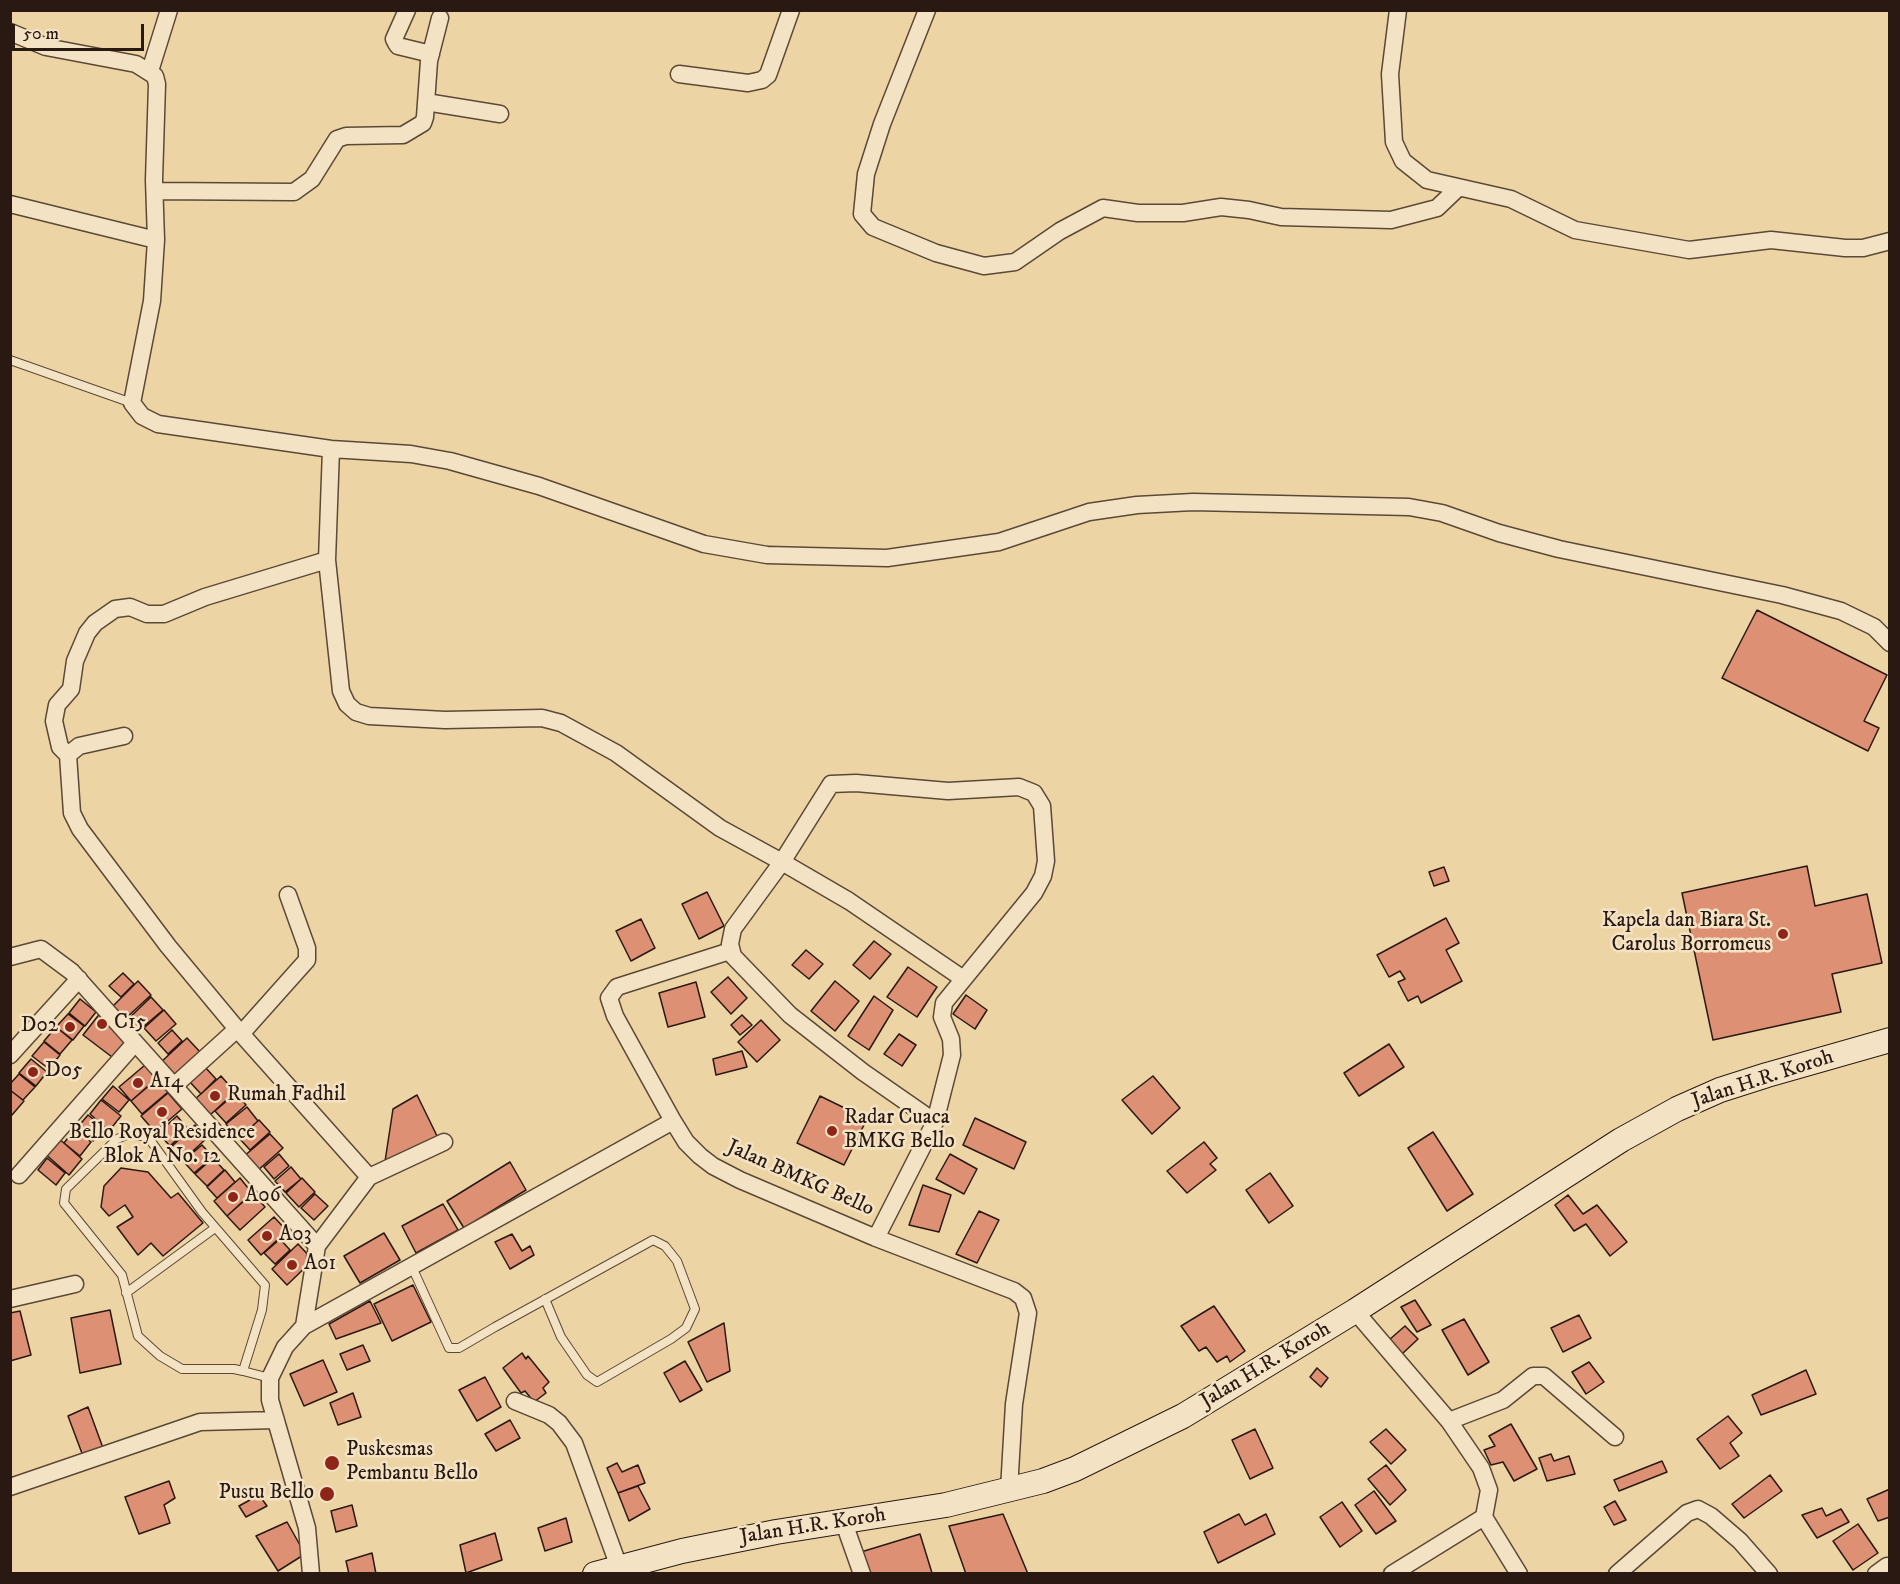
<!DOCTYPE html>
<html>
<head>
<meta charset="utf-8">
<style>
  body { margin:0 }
  #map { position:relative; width:1900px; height:1584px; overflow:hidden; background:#edd4a4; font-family:"IM FELL DW Pica",serif }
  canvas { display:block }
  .frame { position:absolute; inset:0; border:12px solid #2a1913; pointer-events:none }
  .scale { position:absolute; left:12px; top:24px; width:132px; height:27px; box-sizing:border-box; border:3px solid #2a1913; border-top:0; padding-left:8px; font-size:18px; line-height:21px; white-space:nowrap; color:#2a1913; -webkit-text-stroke:4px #f3e3c4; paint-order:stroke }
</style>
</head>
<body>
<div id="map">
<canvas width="1900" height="1584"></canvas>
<div class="frame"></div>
<div class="scale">50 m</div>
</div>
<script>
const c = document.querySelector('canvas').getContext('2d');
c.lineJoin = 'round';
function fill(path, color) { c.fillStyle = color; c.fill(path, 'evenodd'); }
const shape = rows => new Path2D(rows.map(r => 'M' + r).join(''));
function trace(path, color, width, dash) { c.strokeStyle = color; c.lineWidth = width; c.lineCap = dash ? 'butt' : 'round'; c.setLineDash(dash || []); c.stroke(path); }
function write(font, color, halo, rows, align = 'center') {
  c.font = font + ' "IM FELL DW Pica",serif'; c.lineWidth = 5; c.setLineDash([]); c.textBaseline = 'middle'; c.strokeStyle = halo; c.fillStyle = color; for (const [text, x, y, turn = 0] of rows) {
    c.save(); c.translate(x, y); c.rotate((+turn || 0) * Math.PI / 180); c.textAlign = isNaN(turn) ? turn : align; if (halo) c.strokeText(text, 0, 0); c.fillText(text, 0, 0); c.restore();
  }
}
const building = shape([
  [1757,610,1887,675,1864,721,1879,728,1868,751,1722,678,1757,610],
  [1807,866,1815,906,1867,894,1882,963,1832,974,1841,1012,1713,1040,1682,893,1807,866],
  [1444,867,1449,881,1434,886,1429,872,1444,867],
  [707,892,724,926,699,939,682,904,707,892],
  [1446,918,1459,943,1446,950,1462,981,1421,1003,1418,996,1408,1001,1398,982,1405,979,1400,971,1389,977,1377,955,1446,918],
  [641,919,655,948,631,961,616,931,641,919],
  [874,941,891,954,870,979,853,965,874,941],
  [806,950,823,964,809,979,792,965,806,950],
  [908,967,937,987,917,1017,887,997,908,967],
  [123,973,134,984,121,997,109,986,123,973],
  [728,977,747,998,731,1014,711,992,728,977],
  [138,981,151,995,125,1019,113,1006,138,981],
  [835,981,859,1001,835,1031,811,1011,835,981],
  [696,982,705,1017,668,1027,659,993,696,982],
  [966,995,987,1010,975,1029,953,1014,966,995],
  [874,996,893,1010,869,1050,848,1036,874,996],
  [151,997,163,1010,136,1033,126,1021,151,997],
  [80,999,96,1012,85,1026,69,1013,80,999],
  [164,1010,176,1024,156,1041,144,1028,164,1010],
  [101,1012,127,1041,112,1057,83,1035,101,1012],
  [68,1014,84,1026,73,1040,56,1027,68,1014],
  [742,1015,752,1025,740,1035,731,1025,742,1015],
  [761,1020,780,1040,757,1062,738,1042,761,1020],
  [56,1027,72,1040,60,1054,44,1041,56,1027],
  [172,1030,182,1041,168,1054,158,1043,172,1030],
  [899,1034,916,1045,902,1066,884,1054,899,1034],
  [187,1038,202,1054,176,1079,160,1063,187,1038],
  [44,1042,60,1055,49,1069,32,1056,44,1042],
  [1389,1044,1404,1067,1359,1096,1344,1073,1389,1044],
  [742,1051,747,1067,716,1075,713,1059,742,1051],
  [31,1059,47,1072,36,1086,19,1073,31,1059],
  [145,1065,156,1079,131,1101,119,1087,145,1065],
  [204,1066,216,1079,201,1094,189,1081,204,1066],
  [19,1074,35,1087,23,1100,10,1090,10,1084,19,1074],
  [221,1076,235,1092,209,1116,194,1100,221,1076],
  [1153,1076,1180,1108,1152,1134,1122,1100,1153,1076],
  [157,1079,168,1092,142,1114,131,1101,157,1079],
  [113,1086,129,1100,119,1112,102,1099,113,1086],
  [10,1090,24,1101,12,1115,10,1113,10,1090],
  [168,1093,182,1109,155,1132,141,1116,168,1093],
  [236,1093,246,1105,226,1123,215,1111,236,1093],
  [417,1095,439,1140,384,1168,393,1109,417,1095],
  [820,1096,867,1119,844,1165,797,1143,820,1096],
  [101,1100,121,1116,109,1131,90,1114,101,1100],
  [247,1107,258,1121,238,1138,226,1124,247,1107],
  [88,1115,103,1127,93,1141,77,1128,88,1115],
  [177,1116,188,1129,170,1146,158,1133,177,1116],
  [975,1118,1026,1142,1014,1169,963,1145,975,1118],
  [259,1120,270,1132,250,1150,239,1138,259,1120],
  [195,1125,207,1138,183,1160,171,1147,195,1125],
  [75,1129,91,1142,80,1156,64,1143,75,1129],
  [1433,1132,1473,1194,1447,1211,1408,1148,1433,1132],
  [270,1134,283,1148,256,1172,243,1157,270,1134],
  [56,1136,82,1159,69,1175,43,1152,56,1136],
  [1204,1142,1217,1158,1210,1164,1216,1170,1187,1193,1167,1171,1204,1142],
  [202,1145,213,1157,194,1173,183,1161,202,1145],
  [279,1154,289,1166,274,1179,264,1167,279,1154],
  [950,1154,977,1169,964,1194,936,1179,950,1154],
  [47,1158,65,1173,56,1185,38,1170,47,1158],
  [213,1158,224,1170,207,1186,195,1174,213,1158],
  [510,1162,526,1190,464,1228,447,1201,510,1162],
  [291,1167,301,1179,285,1192,275,1181,291,1167],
  [121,1168,148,1172,171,1198,178,1193,203,1223,163,1256,151,1243,138,1255,117,1227,133,1217,125,1205,109,1216,101,1207,104,1186,121,1168],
  [225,1170,235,1182,217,1198,207,1187,225,1170],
  [1270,1173,1293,1206,1269,1223,1246,1190,1270,1173],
  [240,1178,252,1193,227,1216,214,1201,240,1178],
  [302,1178,315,1192,299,1207,286,1193,302,1178],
  [923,1185,951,1195,939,1232,909,1225,923,1185],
  [253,1193,265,1207,240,1230,227,1216,253,1193],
  [315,1194,328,1206,314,1220,301,1208,315,1194],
  [1568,1195,1583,1214,1597,1205,1627,1242,1610,1256,1586,1224,1574,1231,1555,1205,1568,1195],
  [443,1204,458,1230,416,1253,402,1226,443,1204],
  [979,1211,999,1220,977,1263,956,1254,979,1211],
  [274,1217,287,1231,261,1255,248,1240,274,1217],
  [384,1233,400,1260,360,1283,344,1256,384,1233],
  [512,1234,522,1251,530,1246,534,1255,510,1269,495,1242,512,1234],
  [280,1239,290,1250,275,1264,264,1253,280,1239],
  [298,1244,313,1260,287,1285,272,1269,298,1244],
  [413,1285,431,1322,392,1341,374,1304,413,1285],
  [1415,1300,1431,1325,1417,1332,1401,1307,1415,1300],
  [370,1301,381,1323,336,1339,329,1324,370,1301],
  [1214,1306,1245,1351,1230,1362,1227,1356,1217,1362,1206,1347,1199,1351,1181,1326,1214,1306],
  [110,1310,121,1364,80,1373,71,1318,110,1310],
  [20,1311,31,1355,10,1361,10,1313,20,1311],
  [1579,1315,1591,1338,1563,1352,1551,1328,1579,1315],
  [1464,1319,1489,1362,1468,1375,1442,1330,1464,1319],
  [724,1323,730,1371,707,1382,688,1342,724,1323],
  [1405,1326,1418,1339,1402,1354,1389,1340,1405,1326],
  [363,1345,370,1361,347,1370,340,1354,363,1345],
  [522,1353,526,1359,528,1356,549,1382,543,1388,546,1393,534,1402,525,1391,521,1393,503,1368,522,1353],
  [323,1360,337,1392,304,1406,290,1374,323,1360],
  [685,1361,702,1390,680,1402,664,1373,685,1361],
  [1589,1362,1604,1382,1586,1394,1572,1372,1589,1362],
  [1317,1368,1328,1378,1321,1387,1310,1377,1317,1368],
  [1806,1370,1816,1394,1761,1415,1752,1395,1806,1370],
  [485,1377,501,1407,477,1421,459,1390,485,1377],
  [353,1393,361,1417,338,1425,330,1403,353,1393],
  [88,1407,103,1448,83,1456,68,1416,88,1407],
  [1728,1416,1742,1433,1730,1443,1739,1456,1720,1469,1697,1439,1728,1416],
  [510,1420,520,1438,496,1451,485,1434,510,1420],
  [1511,1424,1537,1469,1514,1481,1503,1462,1491,1465,1484,1450,1495,1446,1489,1436,1511,1424],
  [1255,1429,1273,1468,1250,1479,1232,1440,1255,1429],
  [1386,1429,1406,1450,1391,1464,1370,1442,1386,1429],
  [1551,1454,1554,1461,1569,1456,1575,1474,1547,1481,1539,1458,1551,1454],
  [1662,1461,1667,1472,1619,1491,1614,1480,1662,1461],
  [617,1463,622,1472,638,1465,645,1483,618,1493,607,1468,617,1463],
  [1386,1465,1406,1490,1390,1505,1368,1479,1386,1465],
  [1770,1475,1782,1491,1744,1518,1732,1504,1770,1475],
  [169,1481,175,1498,164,1505,170,1523,139,1534,125,1497,169,1481],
  [638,1486,650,1509,629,1521,618,1493,638,1486],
  [1890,1489,1890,1517,1878,1521,1867,1499,1890,1489],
  [1374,1491,1396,1521,1376,1534,1355,1505,1374,1491],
  [259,1495,267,1506,246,1517,239,1506,259,1495],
  [1615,1501,1626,1520,1614,1525,1604,1507,1615,1501],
  [1342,1502,1362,1531,1340,1547,1320,1517,1342,1502],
  [352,1505,357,1526,336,1532,331,1511,352,1505],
  [1822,1508,1826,1516,1841,1509,1849,1522,1817,1538,1802,1515,1822,1508],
  [1003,1514,1028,1574,966,1574,949,1526,1003,1514],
  [1239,1514,1245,1525,1266,1514,1275,1534,1218,1563,1204,1532,1239,1514],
  [566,1518,572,1542,545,1551,538,1528,566,1518],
  [287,1522,305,1554,278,1571,256,1536,287,1522],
  [1858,1524,1878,1553,1853,1570,1833,1541,1858,1524],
  [495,1533,502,1560,466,1573,460,1545,495,1533],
  [920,1534,932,1573,868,1574,861,1552,920,1534],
  [372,1553,376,1574,349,1574,346,1561,372,1553]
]);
const service = shape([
  [10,360,132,403],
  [412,1267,449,1348,459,1348,495,1327,653,1240,665,1246,677,1261,695,1309,686,1328,671,1339,597,1382,587,1375,561,1337,545,1299],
  [126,1293,215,1228],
  [243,1371,262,1310,265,1285,202,1212,148,1137,129,1134,117,1139,66,1189,64,1203,122,1275,138,1336,160,1356,182,1369,234,1369,243,1371,270,1378]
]);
const minor = shape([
  [407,10,394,39,396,43,398,46,431,54],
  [927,10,882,124,866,174,862,214,873,227,936,253,984,266,1015,262,1060,231,1103,208,1138,213,1183,213,1221,207,1249,210,1281,217,1391,220,1437,208,1458,188],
  [1398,10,1390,74,1394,142,1403,161,1427,180,1511,199,1575,230,1689,250,1771,240,1845,248,1863,248,1890,241],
  [10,32,46,47,136,64,155,76,157,84,154,180,156,240,152,301,132,403,142,416,158,424,331,449,411,454,450,461,539,486,704,544,767,555,887,558,999,542,1089,512,1137,505,1193,502,1409,507,1442,513,1499,533,1559,549,1782,595,1841,611,1874,627,1890,643],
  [150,71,169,10],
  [679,74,748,83,762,80,768,75,791,10],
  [426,102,500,114],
  [155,191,294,192,312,179,337,139,346,136,403,135,423,123,425,117,429,61,440,18],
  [10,204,156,240],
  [331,449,327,560,341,691,347,704,356,712,369,716,445,720,542,718,561,723,616,753,720,828,782,862,733,929,730,944,733,956,790,1015,863,1072,935,1122],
  [327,560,205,597,164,614,147,614,130,607,115,609,95,623,87,633,75,661,71,689,57,705,54,721,60,747,68,755,72,813,80,829,168,946,237,1029,369,1177],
  [68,755,79,746,124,736],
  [730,951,617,987,609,998,615,1016,673,1121,686,1142,700,1156,713,1166,740,1180,876,1238],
  [10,957,41,949,72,972,317,1246],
  [962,978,849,901,782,862,831,784,856,783,948,791,1019,787,1034,793,1042,806,1046,861,1043,876,1034,893,944,1003,942,1017,951,1039,952,1055,935,1122,876,1238,1014,1291,1023,1298,1028,1313,1014,1404,1009,1490],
  [241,1034,307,960,307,948,288,895],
  [10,1055,79,979],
  [174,1086,237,1029],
  [19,1175,135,1043],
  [10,1299,75,1284],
  [1355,1311,1449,1421,1481,1468,1489,1490,1484,1517],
  [304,1326,317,1246,369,1177,444,1142],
  [515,1401,549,1415,559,1423,574,1443,619,1567],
  [1449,1421,1503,1400,1533,1376,1544,1376,1615,1437],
  [10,1487,200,1422,276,1420],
  [844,1523,862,1574],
  [311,1574,307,1528,270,1400,270,1378,285,1347,304,1326,673,1121],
  [1392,1574,1484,1517,1519,1574],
  [1617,1574,1687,1513,1698,1509,1711,1516,1740,1541,1769,1574],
  [1876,1574,1887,1566]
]);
const secondary = shape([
  [595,1574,682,1551,776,1532,946,1505,1043,1481,1075,1469,1183,1416,1355,1311,1621,1140,1677,1109,1720,1090,1767,1075,1890,1040]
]);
const markers = [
  [1783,934,6,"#8f2418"],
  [102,1024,6,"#8f2418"],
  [70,1027,6,"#8f2418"],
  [33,1072,6,"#8f2418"],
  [138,1083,6,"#8f2418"],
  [215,1096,6,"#8f2418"],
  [162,1112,6,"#8f2418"],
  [832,1131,6,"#8f2418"],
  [233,1197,6,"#8f2418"],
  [267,1236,6,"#8f2418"],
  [292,1265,6,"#8f2418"],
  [332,1463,8,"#8f2418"],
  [327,1494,8,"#8f2418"]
];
const poiNames = [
  ["Kapela dan Biara St.",1771,922,"right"],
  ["Carolus Borromeus",1771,946,"right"],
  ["C15",114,1024],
  ["D02",58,1027,"right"],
  ["D05",45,1072],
  ["A14",150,1083],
  ["Rumah Fadhil",227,1096],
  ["Radar Cuaca",844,1119],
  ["BMKG Bello",844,1143],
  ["Bello Royal Residence",162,1134,"center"],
  ["Blok A No. 12",162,1158,"center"],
  ["A06",245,1197],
  ["A03",279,1236],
  ["A01",304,1265],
  ["Puskesmas",346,1451],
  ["Pembantu Bello",346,1475],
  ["Pustu Bello",314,1494,"right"]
];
const streetNames = [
  ["Jalan H.R. Koroh",1763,1080,-18],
  ["Jalan BMKG Bello",800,1179,24],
  ["Jalan H.R. Koroh",1266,1366,-31],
  ["Jalan H.R. Koroh",813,1527,-9]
];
fill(building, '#dd9074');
trace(building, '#2a1913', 1.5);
trace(service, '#5b4837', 10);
trace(minor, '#5b4837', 19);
trace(secondary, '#2a1913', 26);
trace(service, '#f3e3c4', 8);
trace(minor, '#f3e3c4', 16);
trace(secondary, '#f3e3c4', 24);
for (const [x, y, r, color] of markers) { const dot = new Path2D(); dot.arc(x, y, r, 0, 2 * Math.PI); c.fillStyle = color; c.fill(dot); trace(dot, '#f3e3c4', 2); }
write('21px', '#2a1913', '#f3e3c4', poiNames, 'left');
write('21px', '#2a1913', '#f3e3c4', streetNames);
</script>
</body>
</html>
